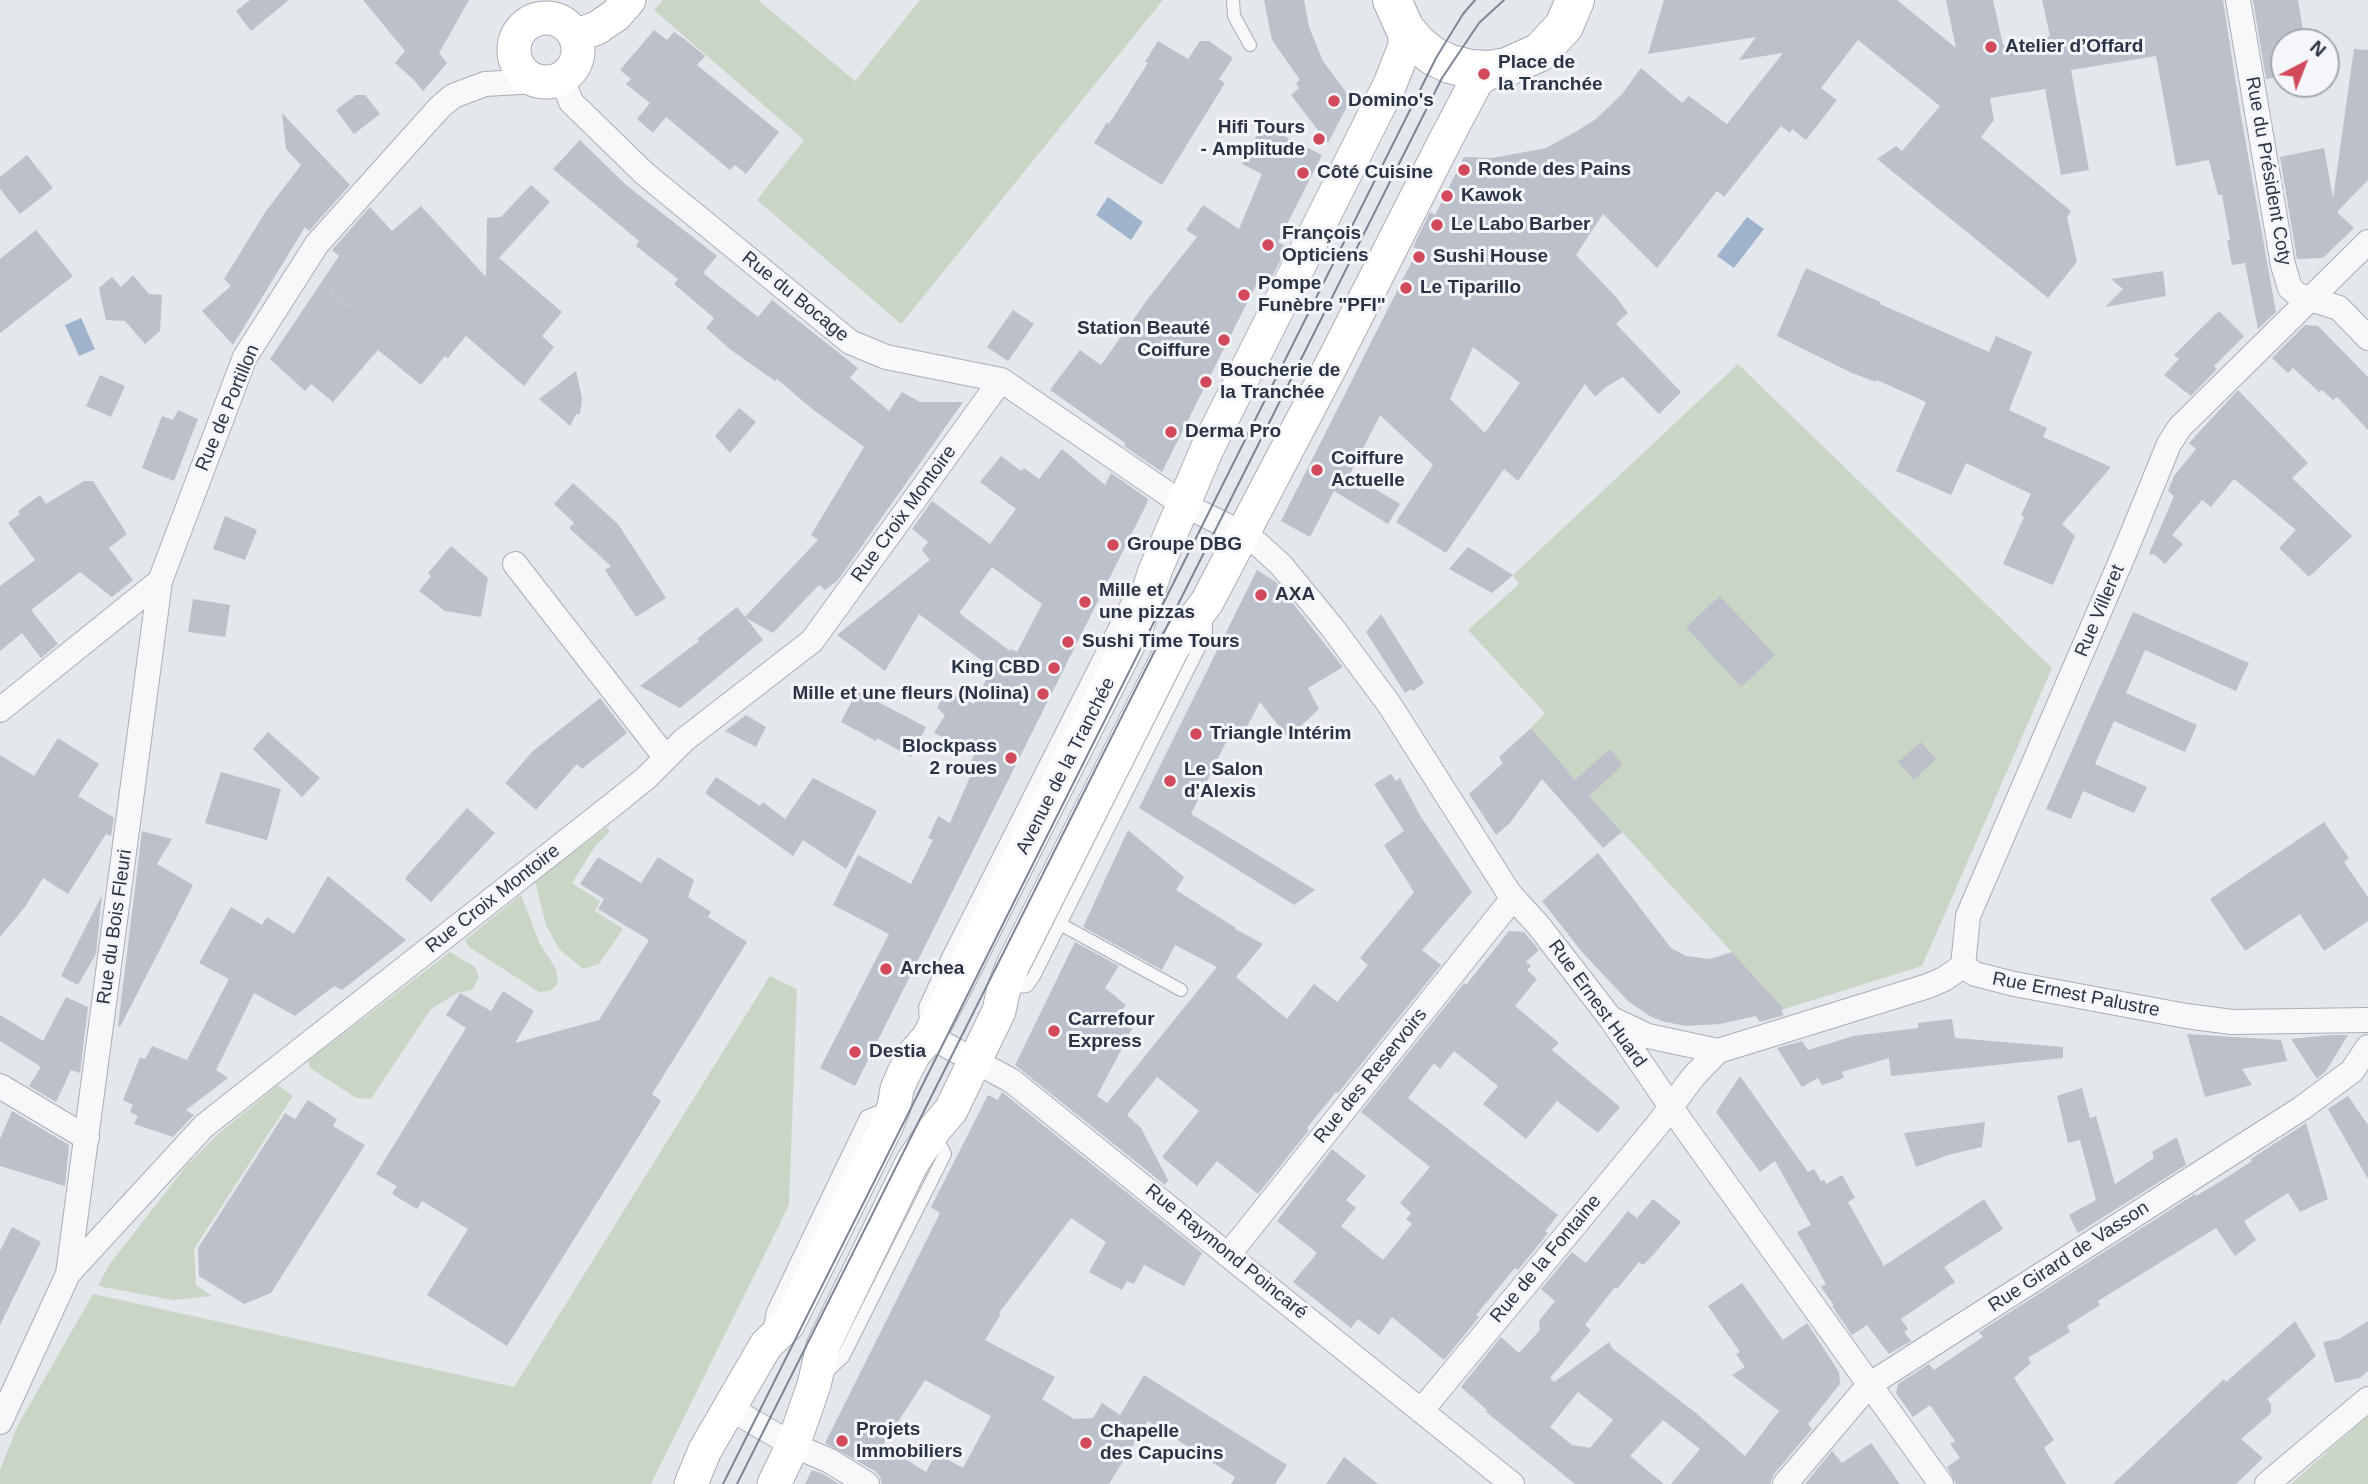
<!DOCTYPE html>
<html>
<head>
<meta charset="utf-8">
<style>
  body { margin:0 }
  #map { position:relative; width:2368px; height:1484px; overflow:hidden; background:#e4e7ec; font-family:Helvetica,sans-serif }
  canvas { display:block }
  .north { position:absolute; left:2270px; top:28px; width:70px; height:70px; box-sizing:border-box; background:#f4f6f9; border:2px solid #a4a8b1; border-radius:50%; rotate:42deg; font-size:19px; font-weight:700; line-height:28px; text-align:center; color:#2b3445 }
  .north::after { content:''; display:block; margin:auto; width:24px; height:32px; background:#d1495b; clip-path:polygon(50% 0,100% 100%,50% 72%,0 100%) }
</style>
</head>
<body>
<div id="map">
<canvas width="2368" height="1484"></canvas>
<div class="north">N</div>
</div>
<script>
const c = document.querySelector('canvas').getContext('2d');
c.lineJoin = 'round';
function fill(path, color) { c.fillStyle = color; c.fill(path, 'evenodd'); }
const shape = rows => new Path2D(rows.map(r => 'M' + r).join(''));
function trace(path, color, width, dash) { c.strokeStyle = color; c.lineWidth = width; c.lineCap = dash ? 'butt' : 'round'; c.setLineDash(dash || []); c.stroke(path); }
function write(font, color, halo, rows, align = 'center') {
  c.font = font + ' Helvetica,sans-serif'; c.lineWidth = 6; c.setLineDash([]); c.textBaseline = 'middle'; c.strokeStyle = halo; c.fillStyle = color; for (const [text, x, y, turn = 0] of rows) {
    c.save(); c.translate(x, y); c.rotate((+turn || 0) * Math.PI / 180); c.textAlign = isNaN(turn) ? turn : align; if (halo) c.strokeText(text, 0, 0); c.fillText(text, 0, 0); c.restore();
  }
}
const green = shape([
  [663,0,758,0,855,81,920,0,1163,0,901,324,757,200,804,140,654,10],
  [1738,364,2052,668,1922,966,1784,1009,1549,752,1531,728,1545,713,1468,630,1519,584,1513,575],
  [607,827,610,831,594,848,572,883,600,901,595,911,623,929,599,964,583,969,559,949,546,925,535,881],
  [521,895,540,944,556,969,558,983,550,991,539,992,469,947,465,940],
  [450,952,475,967,479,977,472,990,457,993,431,1009,371,1099,356,1098,310,1068,308,1061],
  [770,976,797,989,789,1205,651,1484,0,1484,0,1470,18,1425,93,1294,514,1387],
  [278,1085,293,1096,194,1249,196,1285,212,1296,173,1300,98,1286,109,1265,186,1166,217,1135],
  [2368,1416,2368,1484,2291,1484]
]);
const water = shape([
  [1108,197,1143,222,1131,240,1096,215],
  [1747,217,1764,229,1734,268,1717,256],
  [81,318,95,349,79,356,65,325]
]);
const building = shape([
  [250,0,289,0,251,31,236,11],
  [363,0,469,0,439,53,447,63,423,91,413,79,395,63,405,51],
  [1264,0,1304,0,1309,27,1323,61,1351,99,1328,143,1291,95,1299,88,1296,83,1300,80,1272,40],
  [1664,0,1897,0,1956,48,1946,0,1993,0,2003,45,2050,36,2042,0,2223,0,2241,116,2276,312,2258,329,2245,263,2232,265,2227,240,2230,240,2222,195,2218,195,2209,160,2176,166,2156,56,2071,70,2089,170,2061,175,2045,89,1990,98,1994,120,1981,137,2071,211,2067,217,2077,262,2048,298,1877,159,1896,146,1902,151,1940,106,1858,40,1821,88,1837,100,1806,140,1792,129,1790,133,1781,126,1724,197,1717,191,1657,268,1603,214,1576,255,1616,297,1628,313,1616,324,1681,392,1659,414,1623,377,1606,387,1595,397,1585,384,1518,481,1504,469,1446,553,1396,522,1433,465,1380,415,1350,474,1400,504,1388,524,1334,491,1310,537,1281,521,1418,249,1413,247,1430,212,1435,215,1464,157,1492,158,1546,148,1577,131,1596,119,1622,94,1641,68,1682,103,1689,96,1727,124,1783,53,1739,60,1756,37,1648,54],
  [1473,347,1520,383,1485,433,1450,399],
  [2253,0,2298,0,2305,42,2284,42,2284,76,2266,79],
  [654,30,667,40,674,32,683,38,705,56,697,65,779,132,746,174,735,165,730,170,666,117,653,133,637,119,650,103,626,84,631,79,620,70],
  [1158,41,1188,59,1200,41,1209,41,1233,58,1219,79,1225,83,1162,185,1094,143,1107,122,1109,124,1148,63,1145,62],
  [2354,49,2368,50,2368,180,2337,212,2354,228,2323,258,2297,259,2280,157,2324,148,2333,198],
  [356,95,365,95,380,114,354,134,336,110],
  [282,113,350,185,309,231,305,227,233,345,202,311,231,286,224,279,266,211,301,165,286,149],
  [1262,125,1322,155,1278,242,1287,247,1270,281,1260,277,1162,472,1124,446,1125,443,1050,390,1080,350,1101,365,1147,300,1197,237,1186,230,1203,205,1239,229,1262,174,1242,164],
  [580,140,626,185,717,256,703,273,758,317,772,300,858,368,850,378,889,411,902,392,920,402,963,402,838,580,825,590,819,585,773,633,746,618,763,640,680,708,640,686,699,641,697,639,737,607,745,617,818,540,811,535,864,447,811,408,777,379,775,381,731,350,706,328,714,318,674,284,678,279,636,246,639,241,553,169],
  [27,155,53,188,20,214,0,189,0,177],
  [531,185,550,202,499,258,562,312,542,336,554,347,524,386,466,336,448,358,445,356,421,385,378,350,333,402,311,384,305,391,270,359,339,256,332,250,370,207,392,231,421,206,486,277,487,218,501,217],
  [36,230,73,276,0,333,0,259],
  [1806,268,1880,302,1880,304,1989,352,1996,336,2032,352,2009,410,2047,428,2043,437,2111,467,2062,524,2075,536,2053,585,2003,564,2024,517,2021,515,2031,494,1966,463,1951,495,1896,471,1926,402,1877,380,1876,382,1852,373,1777,336],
  [2163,271,2166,296,2105,307,2123,289,2111,279],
  [133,275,149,294,162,295,160,331,145,344,125,321,106,320,101,298,99,288,112,277,121,287],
  [1013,310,1034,324,1008,361,987,347],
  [2219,311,2244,336,2214,366,2217,369,2191,396,2164,375,2179,359,2174,355],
  [2305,325,2318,326,2368,377,2368,430,2337,397,2333,400,2322,390,2319,392,2293,368,2288,373,2272,358],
  [576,371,582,398,580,414,576,414,570,426,539,399],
  [100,375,125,386,111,417,86,406],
  [2238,390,2308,463,2292,478,2352,536,2309,577,2279,548,2296,530,2234,479,2211,507,2202,500,2172,535,2183,544,2165,564,2155,555,2149,554,2174,496,2168,491,2174,476,2196,449,2189,443],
  [739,408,756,422,730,453,715,436],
  [178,410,198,419,174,481,142,468,162,416,173,420],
  [1062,449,1105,485,1111,473,1148,499,1147,503,855,1086,820,1068,889,934,833,905,858,855,911,884,933,840,928,838,938,816,950,823,973,770,968,768,975,753,934,733,945,715,937,708,946,690,974,704,992,668,919,614,885,671,837,635,930,560,922,550,928,542,912,529,932,501,990,544,1016,509,980,482,1001,456,1021,471,1024,468,1039,479],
  [992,567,1042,604,1017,652,1011,649,1010,651,959,613],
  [84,481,93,481,127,534,109,548,133,580,112,597,80,572,31,610,58,644,41,658,22,633,0,651,0,586,35,560,8,523,20,514,18,511,40,495,46,504],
  [573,483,618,524,666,598,636,617,605,570,611,566,569,528,574,523,554,504],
  [225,516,257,530,245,560,213,549],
  [451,546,488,578,481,617,445,611,419,591,431,576,428,573],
  [1468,547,1513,575,1492,593,1449,569],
  [1257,570,1276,582,1343,667,1308,688,1319,709,1288,738,1260,702,1240,740,1232,730,1191,814,1315,890,1294,905,1139,808],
  [1720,596,1775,655,1741,687,1686,627],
  [193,599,230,605,225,637,188,632],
  [2133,612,2249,663,2236,691,2145,650,2126,693,2197,725,2185,752,2114,721,2095,764,2147,787,2134,813,2083,791,2071,819,2046,809],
  [1381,614,1424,683,1413,691,1411,689,1405,693,1366,632],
  [857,691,926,727,911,757,877,738,876,741,841,722],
  [600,698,627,733,582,769,577,764,536,810,505,783,533,751],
  [746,715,766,727,756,747,725,731],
  [1531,728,1575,780,1610,749,1623,765,1589,796,1622,832,1603,848,1542,779,1510,823,1496,835,1469,794,1503,763,1499,757],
  [268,732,320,778,302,797,253,749],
  [58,738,99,764,78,796,114,818,111,836,106,834,68,894,43,878,25,907,0,937,0,755,34,776],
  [1921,742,1936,759,1914,780,1898,762],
  [221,772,281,789,267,840,205,823],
  [1391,774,1396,781,1400,778,1421,817,1472,892,1422,950,1441,965,1338,1093,1336,1092,1307,1128,1309,1130,1258,1194,1217,1161,1197,1186,1162,1157,1199,1111,1157,1077,1127,1115,1141,1128,1168,1180,1165,1185,1015,1065,1075,942,1119,966,1105,988,1126,1005,1118,1016,1133,1027,1097,1096,1107,1103,1217,967,1175,945,1162,970,1083,927,1128,830,1184,877,1176,890,1236,928,1235,929,1263,944,1236,977,1287,1019,1314,984,1337,1002,1368,965,1360,958,1414,892,1384,845,1404,831,1374,784],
  [716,777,760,806,763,802,785,819,813,778,877,811,846,869,803,840,793,856,705,793],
  [467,808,495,833,431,902,406,880,406,877],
  [2324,822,2349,858,2344,862,2368,897,2368,921,2324,951,2300,914,2245,951,2210,899],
  [142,831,172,839,157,864,193,885,120,1027,118,1026],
  [1598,853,1671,948,1686,956,1710,959,1732,952,1784,1009,1781,1010,1784,1015,1760,1022,1756,1016,1720,1024,1686,1026,1661,1021,1648,1015,1628,1001,1582,952,1542,901],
  [598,857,641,883,658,857,694,880,688,897,711,912,708,917,747,942,652,1094,661,1101,507,1346,427,1295,468,1229,422,1201,417,1209,392,1194,397,1186,376,1174,466,1028,446,1015,460,993,491,1011,503,991,534,1011,515,1043,599,1020,649,940,598,909,604,899,580,884],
  [328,876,406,940,342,990,334,986,295,1016,254,993,216,1070,228,1078,186,1110,194,1115,173,1137,134,1124,138,1116,130,1112,133,1105,123,1100,140,1057,145,1059,152,1046,187,1060,229,979,199,963,231,907,262,925,267,917,294,934],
  [102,895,96,954,78,985,61,976],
  [1509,931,1524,932,1539,950,1526,962,1531,966,1527,970,1537,979,1515,1006,1559,1043,1552,1050,1620,1107,1598,1133,1557,1101,1526,1139,1483,1104,1498,1086,1454,1051,1440,1069,1434,1063,1408,1098,1558,1215,1545,1231,1548,1233,1518,1270,1515,1268,1476,1315,1479,1317,1444,1360,1392,1317,1379,1335,1358,1319,1351,1328,1293,1282,1317,1253,1277,1221,1332,1149,1366,1176,1346,1200,1356,1208,1341,1226,1383,1260,1412,1224,1406,1219,1411,1213,1400,1203,1430,1167,1361,1112,1464,983,1466,985],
  [66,997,88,1007,80,1073,71,1070,56,1102,29,1086,41,1067,0,1041,0,1015,43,1041],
  [1952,1019,1955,1038,2063,1047,2063,1058,1891,1076,1889,1058,1842,1072,1844,1078,1822,1085,1818,1078,1802,1087,1777,1048,1802,1041,1808,1050,1853,1036,1918,1028,1918,1023],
  [2187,1034,2281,1040,2287,1061,2242,1069,2252,1085,2205,1097],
  [2330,1035,2348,1035,2326,1071,2317,1079,2291,1039],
  [1740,1076,1808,1172,1814,1169,1821,1181,1824,1180,1826,1184,1842,1175,1855,1198,1848,1202,1884,1266,1984,1199,2003,1229,1944,1267,1955,1282,1901,1319,1908,1329,1904,1332,1911,1341,1889,1354,1867,1325,1852,1335,1832,1306,1834,1305,1821,1287,1826,1284,1797,1232,1811,1225,1775,1161,1760,1172,1716,1112],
  [2082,1088,2090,1118,2096,1116,2115,1184,2154,1158,2152,1152,2177,1137,2186,1165,2078,1233,2069,1215,2096,1200,2080,1140,2068,1143,2057,1096],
  [1002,1092,1202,1253,1184,1286,1144,1265,1134,1284,1127,1281,1122,1290,1089,1272,1106,1242,1071,1218,999,1313,1001,1314,985,1340,1055,1377,1042,1399,1074,1419,1093,1418,1102,1403,1120,1415,1144,1375,1287,1465,1275,1484,1231,1484,1235,1477,1148,1421,1109,1484,882,1484,880,1476,875,1471,825,1443,940,1213,931,1207,988,1095,998,1100],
  [925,1380,991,1416,963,1468,936,1453,926,1472,883,1445],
  [2348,1096,2368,1125,2368,1179,2328,1109],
  [308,1100,337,1119,333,1126,365,1145,271,1293,244,1304,199,1276,198,1248,285,1113,295,1119],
  [12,1111,69,1145,65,1186,0,1166,0,1139],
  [1985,1122,1982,1147,1948,1155,1916,1167,1904,1133],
  [2306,1123,2328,1199,2300,1212,2288,1193,2244,1221,2256,1240,2235,1256,2216,1228,2098,1301,2100,1305,2067,1326,2070,1332,2028,1358,2031,1363,2014,1378,2054,1440,2044,1448,2066,1484,1956,1484,1947,1467,1960,1458,1950,1444,1955,1441,1930,1405,1913,1417,1896,1393,1898,1384,1929,1364,1934,1370,1983,1337,1979,1332,2195,1194,2196,1196,2226,1178,2252,1161,2251,1159],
  [1653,1199,1681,1222,1653,1255,1643,1265,1639,1262,1617,1289,1615,1287,1585,1325,1591,1330,1550,1378,1554,1382,1609,1342,1613,1349,1696,1413,1745,1456,1779,1411,1732,1375,1745,1367,1736,1354,1740,1352,1708,1306,1742,1283,1783,1340,1807,1323,1839,1372,1840,1384,1808,1424,1812,1429,1774,1474,1770,1484,1671,1484,1700,1449,1663,1420,1630,1456,1664,1484,1575,1484,1486,1412,1487,1410,1461,1387,1501,1337,1519,1353,1540,1330,1539,1321,1555,1301,1541,1289,1572,1252,1586,1263,1628,1211,1637,1218],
  [1578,1392,1613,1420,1590,1448,1572,1445,1550,1427],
  [12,1227,41,1242,0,1325,0,1251],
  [2295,1321,2316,1356,2267,1399,2271,1404,2271,1413,2241,1439,2263,1458,2236,1484,2113,1484,2224,1379,2226,1382],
  [2368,1321,2368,1371,2360,1378,2335,1383,2323,1342,2339,1339],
  [1871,1443,1900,1484,1805,1484,1832,1451,1842,1463],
  [1344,1457,1378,1484,1326,1484],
  [812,1470,823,1474,839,1484,805,1484]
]);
const path = shape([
  [322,284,354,312]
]);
const lane = shape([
  [1233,0,1234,16,1250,45],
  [1060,924,1181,990],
  [1007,988,1027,986,1034,976,1206,634,1206,616],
  [926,1024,925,1007,948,957,1127,603,1140,600],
  [769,1331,773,1311,866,1117,887,1108],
  [824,1375,843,1357,945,1154,935,1134]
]);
const street = shape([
  [2238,0,2283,265,2290,288,2298,295,2339,308,2368,338],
  [562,78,571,102,645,174,850,342,886,357,1001,380,1184,505,1244,534,1258,544,1281,565,1331,626,1389,704,1509,893,1539,926,1611,1019,1682,1123,1941,1484],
  [515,564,666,758],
  [0,710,160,581,245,357,317,244,440,107,453,96,485,84,537,81],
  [1963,966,1968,916,2124,554,2169,444,2180,427,2368,242],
  [1963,966,1975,974,2014,984,2186,1016,2232,1022,2368,1020],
  [1612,1019,1648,1036,1718,1051],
  [928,1038,944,1044,1012,1081,1512,1484],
  [0,1086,87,1138],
  [1229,1254,1513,898],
  [68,1274,160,581],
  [731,1409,793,1445,830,1461,867,1484],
  [1421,1411,1659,1123,1693,1077,1718,1051,1928,986,1944,979,1963,966],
  [0,1422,68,1274,204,1126,615,803,646,778,684,740,812,641,1001,380],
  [1785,1484,1869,1385,2302,1108,2352,1071,2368,1047],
  [2267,1484,2368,1399]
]);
const secondary = shape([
  '514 50a32 32 0 1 1 64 0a32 32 0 1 1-64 0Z',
  [575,36,597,28,616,15,629,0],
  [691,1484,705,1450,766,1345,788,1324,886,1127,894,1107,897,1089,903,1075,914,1054,928,1038,951,995,1136,629,1155,571,1207,449,1390,84,1405,46,1405,29],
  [774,1484,793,1445,814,1385,823,1346,912,1163,934,1130,951,1110,999,1011,1004,988,1013,965,1173,647,1207,602,1336,356,1445,141,1476,82,1490,70]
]);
const primary = shape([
  [1392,0,1405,29,1418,44,1433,56,1450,64,1470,69,1490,70,1507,67,1540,52,1564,26,1575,0]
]);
const tram = shape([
  [723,1484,1436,58,1463,14,1475,0],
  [737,1484,1442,78,1479,23,1504,0]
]);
const markers = [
  [1991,47,7,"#d1495b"],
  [1484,74,7,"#d1495b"],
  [1334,101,7,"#d1495b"],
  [1319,139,7,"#d1495b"],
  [1464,170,7,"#d1495b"],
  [1303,173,7,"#d1495b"],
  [1447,196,7,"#d1495b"],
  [1437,225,7,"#d1495b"],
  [1268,245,7,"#d1495b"],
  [1419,257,7,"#d1495b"],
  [1406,288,7,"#d1495b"],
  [1244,295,7,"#d1495b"],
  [1224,340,7,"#d1495b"],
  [1206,382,7,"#d1495b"],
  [1171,432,7,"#d1495b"],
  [1317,470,7,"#d1495b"],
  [1113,545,7,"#d1495b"],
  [1261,595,7,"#d1495b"],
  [1085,602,7,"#d1495b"],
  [1068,642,7,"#d1495b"],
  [1054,668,7,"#d1495b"],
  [1043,694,7,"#d1495b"],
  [1196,734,7,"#d1495b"],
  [1011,758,7,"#d1495b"],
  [1170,781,7,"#d1495b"],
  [886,969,7,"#d1495b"],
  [1054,1031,7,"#d1495b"],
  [855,1052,7,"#d1495b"],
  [842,1441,7,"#d1495b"],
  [1086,1443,7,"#d1495b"]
];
const poiNames = [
  ["Atelier d’Offard",2005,47],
  ["Place de",1498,63],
  ["la Tranchée",1498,85],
  ["Domino's",1348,101],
  ["Hifi Tours",1305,128,"right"],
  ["- Amplitude",1305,150,"right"],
  ["Ronde des Pains",1478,170],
  ["Côté Cuisine",1317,173],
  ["Kawok",1461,196],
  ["Le Labo Barber",1451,225],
  ["François",1282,234],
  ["Opticiens",1282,256],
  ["Sushi House",1433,257],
  ["Pompe",1258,284],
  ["Funèbre \"PFI\"",1258,306],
  ["Le Tiparillo",1420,288],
  ["Station Beauté",1210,329,"right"],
  ["Coiffure",1210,351,"right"],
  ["Boucherie de",1220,371],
  ["la Tranchée",1220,393],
  ["Derma Pro",1185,432],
  ["Coiffure",1331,459],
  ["Actuelle",1331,481],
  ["Groupe DBG",1127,545],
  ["Mille et",1099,591],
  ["une pizzas",1099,613],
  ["AXA",1275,595],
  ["Sushi Time Tours",1082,642],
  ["King CBD",1040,668,"right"],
  ["Mille et une fleurs (Nolina)",1029,694,"right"],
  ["Triangle Intérim",1210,734],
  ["Blockpass",997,747,"right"],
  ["2 roues",997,769,"right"],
  ["Le Salon",1184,770],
  ["d'Alexis",1184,792],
  ["Archea",900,969],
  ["Carrefour",1068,1020],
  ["Express",1068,1042],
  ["Destia",869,1052],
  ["Projets",856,1430],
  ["Immobiliers",856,1452],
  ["Chapelle",1100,1432],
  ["des Capucins",1100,1454]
];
const streetNames = [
  ["Rue du Président Coty",2268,171,80],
  ["Rue du Bocage",795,297,39],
  ["Rue de Portillon",228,408,-67],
  ["Rue Croix Montoire",904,514,-54],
  ["Rue Villeret",2100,611,-67],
  ["Avenue de la Tranchée",1066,766,-63],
  ["Rue Croix Montoire",493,899,-38],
  ["Rue du Bois Fleuri",115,927,-82],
  ["Rue Ernest Palustre",2076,995,11],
  ["Rue Ernest Huard",1597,1004,54],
  ["Rue des Reservoirs",1371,1076,-51],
  ["Rue Raymond Poincaré",1226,1252,39],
  ["Rue Girard de Vasson",2069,1257,-33],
  ["Rue de la Fontaine",1546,1259,-50]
];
fill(green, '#c9d6c5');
fill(water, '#9fb4cc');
fill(building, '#bbc0ca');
trace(lane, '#a9aeb7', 14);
trace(street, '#a9aeb7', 26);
trace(secondary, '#a9aeb7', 35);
trace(primary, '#a3abb8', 40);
trace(path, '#c2c5cb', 4.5, [5, 5]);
trace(lane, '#f7f8fa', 12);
trace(street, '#f7f8fa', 24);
trace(secondary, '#fff', 33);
trace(primary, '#fff', 38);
trace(tram, '#7d8696', 2);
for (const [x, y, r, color] of markers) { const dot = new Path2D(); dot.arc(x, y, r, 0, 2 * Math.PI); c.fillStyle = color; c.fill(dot); trace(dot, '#f4f6f9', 2.5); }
write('bold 19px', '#2b3445', '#f4f6f9', poiNames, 'left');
write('19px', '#2b3445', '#f4f6f9', streetNames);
</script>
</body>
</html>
